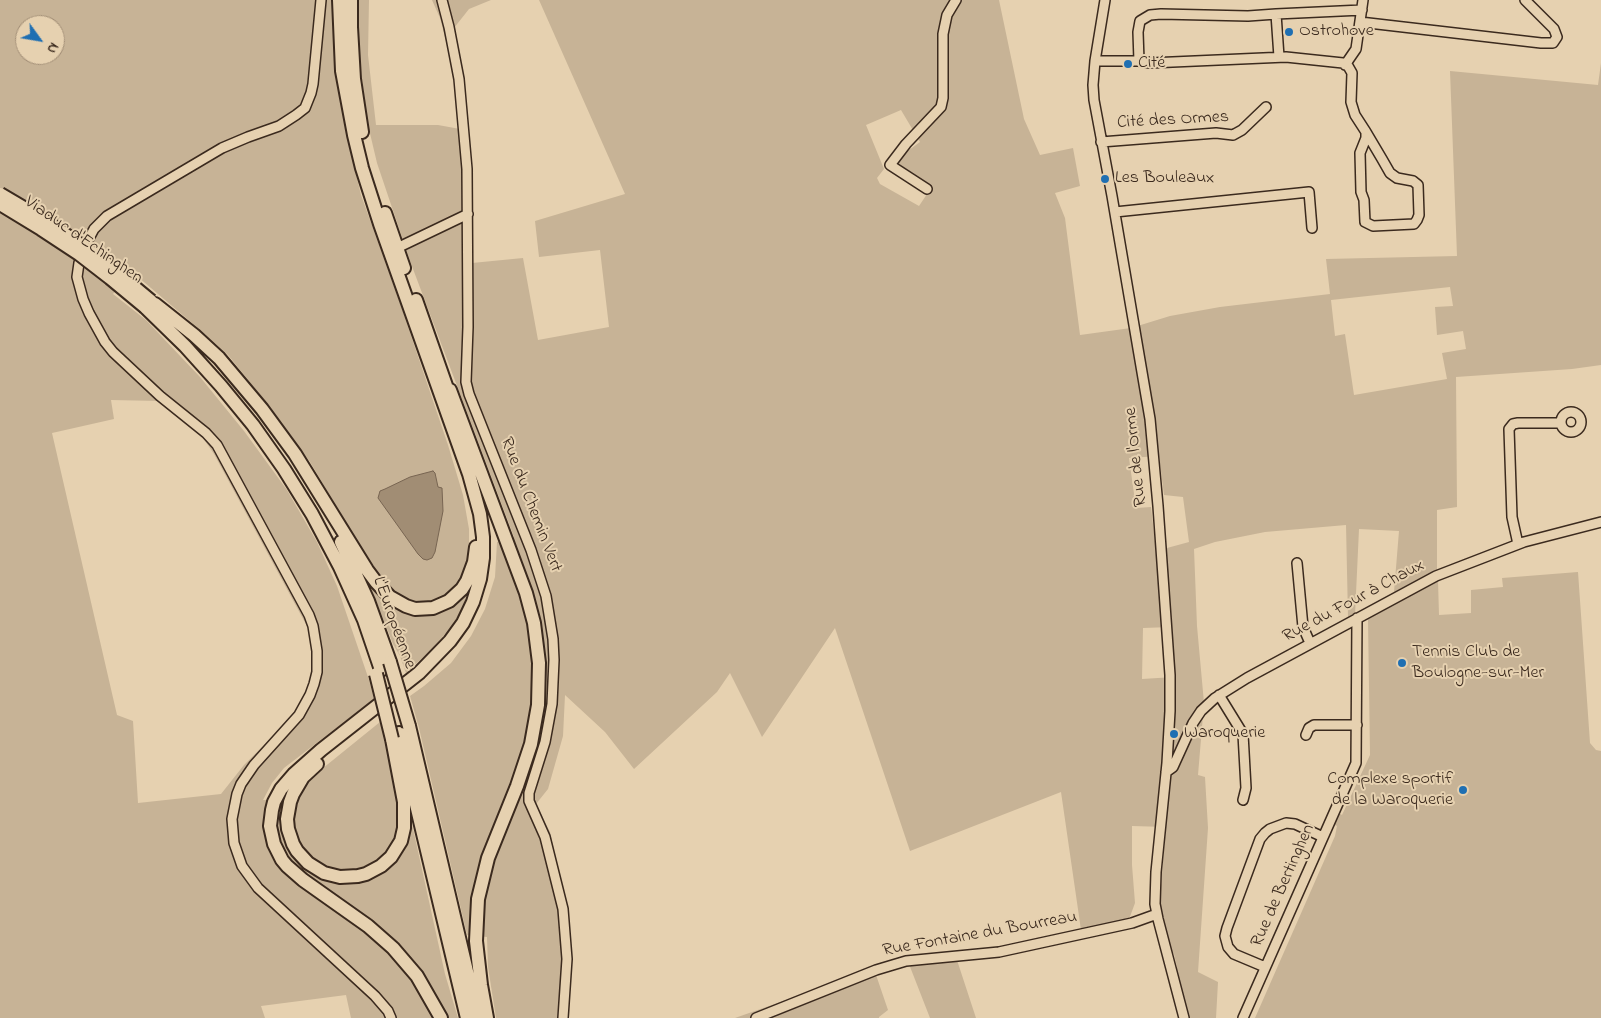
<!DOCTYPE html>
<html>
<head>
<meta charset="utf-8">
<style>
  body { margin:0 }
  #map { position:relative; width:1601px; height:1018px; overflow:hidden; background:#e6d1b0; font-family:"Indie Flower",sans-serif }
  canvas { display:block }
  .north { position:absolute; left:15px; top:15px; width:50px; height:50px; box-sizing:border-box; background:#e6d1b0; border:1px solid #a28e76; border-radius:50%; rotate:122deg; font-size:14px; font-weight:700; line-height:20px; text-align:center; color:#3b2a1e }
  .north::after { content:''; display:block; margin:auto; width:18px; height:22px; background:#1f6fb2; clip-path:polygon(50% 0,100% 100%,50% 72%,0 100%) }
</style>
</head>
<body>
<div id="map">
<canvas width="1601" height="1018"></canvas>
<div class="north">N</div>
</div>
<script>
const c = document.querySelector('canvas').getContext('2d');
c.lineJoin = 'round';
function fill(path, color) { c.fillStyle = color; c.fill(path, 'evenodd'); }
const shape = rows => new Path2D(rows.map(r => 'M' + r).join(''));
function trace(path, color, width, dash) { c.strokeStyle = color; c.lineWidth = width; c.lineCap = dash ? 'butt' : 'round'; c.setLineDash(dash || []); c.stroke(path); }
function write(font, color, halo, rows, align = 'center') {
  c.font = font + ' "Indie Flower",sans-serif'; c.lineWidth = 4; c.setLineDash([]); c.textBaseline = 'middle'; c.strokeStyle = halo; c.fillStyle = color; for (const [text, x, y, turn = 0] of rows) {
    c.save(); c.translate(x, y); c.rotate((+turn || 0) * Math.PI / 180); c.textAlign = isNaN(turn) ? turn : align; if (halo) c.strokeText(text, 0, 0); c.fillText(text, 0, 0); c.restore();
  }
}
const green = shape([
  [0,0,333,0,333,31,339,91,345,128,361,195,401,306,448,445,463,495,469,529,469,556,465,572,460,581,467,594,463,608,451,627,431,650,406,673,400,656,393,644,369,583,378,576,310,462,270,407,228,355,205,334,131,271,113,294,146,320,200,377,244,431,287,490,317,542,337,586,369,680,374,699,284,768,272,783,263,800,283,800,301,791,312,777,380,722,389,752,398,799,396,825,412,824,445,974,458,1018,351,1018,346,995,261,1006,265,1018,0,1018],
  [25,25,55,25,55,55,25,55],
  [111,400,160,401,203,438,214,454,309,630,314,659,308,688,295,714,244,765,221,794,138,803,133,721,117,715,52,433,114,419],
  [359,0,369,0,368,55,376,125,438,125,460,129,453,68,440,18,432,0,491,0,469,9,454,28,467,106,471,186,472,263,523,258,538,340,609,327,600,250,539,257,535,221,625,194,539,0,999,0,1024,119,1040,155,1073,148,1080,186,1055,193,1065,218,1080,335,1131,328,1170,316,1220,307,1330,294,1326,259,1457,256,1450,71,1598,85,1601,63,1601,365,1572,369,1456,377,1457,507,1437,510,1437,570,1394,592,1399,531,1359,529,1355,615,1348,617,1346,525,1265,532,1215,542,1194,549,1197,626,1204,703,1198,775,1205,777,1208,828,1198,972,1218,982,1216,1018,1189,1018,1175,969,1177,967,1174,954,1171,952,1161,913,1160,896,1166,827,1132,826,1132,865,1135,903,1128,922,1081,930,1061,792,910,851,835,628,762,737,730,673,717,692,634,769,605,732,565,695,563,736,548,789,536,804,550,832,562,887,572,951,569,1018,496,1018,488,967,487,937,467,935,419,728,410,696,424,686,451,663,471,636,485,609,495,577,497,542,514,537,410,261,377,163,368,125,361,72,358,36],
  [901,110,920,142,905,153,896,165,931,188,919,206,880,184,877,178,884,169,866,125],
  [1450,287,1453,306,1435,307,1437,335,1463,331,1466,349,1442,353,1447,379,1354,395,1345,334,1335,336,1331,300],
  [1159,456,1164,495,1183,497,1189,542,1156,551,1151,507,1136,508,1129,458],
  [1171,627,1174,677,1142,679,1143,628],
  [1578,572,1590,743,1596,750,1601,751,1601,1018,1255,1018,1335,836,1337,826,1333,824,1339,813,1342,815,1370,755,1368,619,1438,581,1439,615,1471,613,1471,590,1503,587,1502,578],
  [954,951,976,1018,930,1018,907,959,942,955],
  [874,969,888,1010,879,1017,879,1018,735,1018]
]);
const water = shape([
  [433,471,435,473,438,487,442,488,443,511,435,552,432,558,427,560,423,559,418,554,378,498,380,491,385,489,410,477,433,471]
]);
const minor = shape([
  [321,0,313,84,311,93,305,108,296,115,279,126,248,137,222,148,107,216,94,229,85,246,79,263,77,277,83,299,89,313,105,342,113,352,160,396,206,433,217,445,309,615,313,626,317,651,317,672,314,684,310,695,299,715,254,765,241,784,237,794,232,819,234,843,242,866,258,888,375,996,388,1011,391,1018],
  [442,0,449,27,459,79,467,169,468,327,466,382,469,394,531,550,546,596,553,639,554,660,552,704,545,742,529,793,529,801,545,837,563,909,567,959,563,1018],
  [1105,0,1095,61,1093,85,1094,100,1112,196,1150,419,1158,506,1170,675,1170,711,1167,763,1156,872,1155,904,1158,919,1184,1018],
  [1276,14,1362,10],
  [1360,22,1541,43,1553,43,1557,37,1554,29,1525,0],
  [1095,61,1139,61,1150,63,1286,57,1343,63,1348,66,1352,73,1351,102,1355,115,1366,132,1382,159,1390,173,1397,178,1413,181,1418,185,1419,215,1417,220,1414,224,1373,226,1365,222,1364,200,1361,192,1360,153,1366,138,1366,132],
  [1139,61,1138,32,1140,21,1150,15,1161,14,1248,16,1276,14,1279,57],
  [1345,65,1356,49,1363,0],
  [1101,142,1216,133,1233,135,1242,130,1266,107],
  [927,189,890,165,906,144,941,107,943,98,943,34,947,15,956,0],
  [1115,212,1309,192,1312,228],
  [397,248,468,214],
  '1561 422a10 10 0 1 1 20 0a10 10 0 1 1-20 0Z',
  [1518,544,1512,517,1509,429,1513,424,1518,423,1561,423],
  [1297,563,1303,627,1310,643],
  [1219,695,1243,734,1246,788,1243,800],
  [1306,735,1309,728,1314,725,1357,725],
  [1166,772,1173,767,1193,723,1201,711,1215,698,1247,678,1436,576,1524,542,1601,522],
  [1265,967,1234,954,1228,947,1225,936,1227,928,1260,839,1265,833,1270,829,1286,823,1295,824,1323,837],
  [756,1018,876,970,906,961,999,952,1132,923,1157,914],
  [1243,1018,1356,763,1357,618]
]);
const highway = shape([
  [339,0,342,71,354,135,362,168,380,224,469,474,480,514,483,537,483,558,480,579,473,602,463,623,450,641,419,673,321,750,294,774,281,789,274,802,272,810,270,826,274,844,282,860,287,866,303,880,368,926,393,948,417,976,441,1018],
  [351,0,351,27,354,79,362,132],
  [385,213,404,268],
  [416,300,450,397],
  [155,304,194,335,219,358,262,409,295,454,367,570,376,582,390,597,406,606,415,609,433,608,449,601,462,589,467,581,474,562,476,547],
  [145,307,185,346,221,386,253,425,284,469,312,514,340,567,364,620,381,670],
  [450,390,526,593,534,623,539,663,538,705,531,744,517,786,488,858,478,899,476,941,481,985,487,1018],
  [341,542,368,601,390,662],
  [409,726,478,1018],
  [399,733,467,1018],
  [317,764,303,777,293,794,290,802,287,819,288,829,293,844,297,851,308,863,324,873,340,877,358,876,366,874,381,866,391,857,401,841,404,828,404,802,392,739]
]);
const highwayBridge = shape([
  [0,194,39,217,69,237,103,261,151,301],
  [0,204,41,229,79,254,110,278,145,307],
  [390,662,409,726],
  [376,674,392,739]
]);
const markers = [
  [1289,32,5,"#1f6fb2"],
  [1128,64,5,"#1f6fb2"],
  [1105,179,5,"#1f6fb2"],
  [1402,663,5,"#1f6fb2"],
  [1174,734,5,"#1f6fb2"],
  [1463,790,5,"#1f6fb2"]
];
const poiNames = [
  ["Ostrohove",1299,32],
  ["Cité",1138,64],
  ["Les Bouleaux",1115,179],
  ["Tennis Club de",1412,653],
  ["Boulogne-sur-Mer",1412,674],
  ["Waroquerie",1184,734],
  ["Complexe sportif",1453,780,"right"],
  ["de la Waroquerie",1453,801,"right"]
];
const streetNames = [
  ["Cité des Ormes",1173,121,-3],
  ["Viaduc d'Echinghen",83,241,35],
  ["Rue de l'Orme",1137,457,-96],
  ["Rue du Chemin Vert",530,505,69],
  ["Rue du Four à Chaux",1354,602,-28],
  ["L'Européenne",393,623,70],
  ["Rue de Bertinghen",1284,886,-66],
  ["Rue Fontaine du Bourreau",980,935,-10]
];
fill(green, '#c7b396');
fill(water, '#a18d74');
trace(water, '#786552', 1);
trace(minor, '#3b2a1e', 12);
trace(highway, '#3b2a1e', 16);
trace(minor, '#e6d1b0', 9);
trace(highway, '#e6d1b0', 12);
trace(highwayBridge, '#3b2a1e', 16, []);
trace(highwayBridge, '#e6d1b0', 12);
for (const [x, y, r, color] of markers) { const dot = new Path2D(); dot.arc(x, y, r, 0, 2 * Math.PI); c.fillStyle = color; c.fill(dot); trace(dot, '#e6d1b0', 2); }
write('18px', '#3b2a1e', '#e6d1b0', poiNames, 'left');
write('18px', '#3b2a1e', '#e6d1b0', streetNames);
</script>
</body>
</html>
